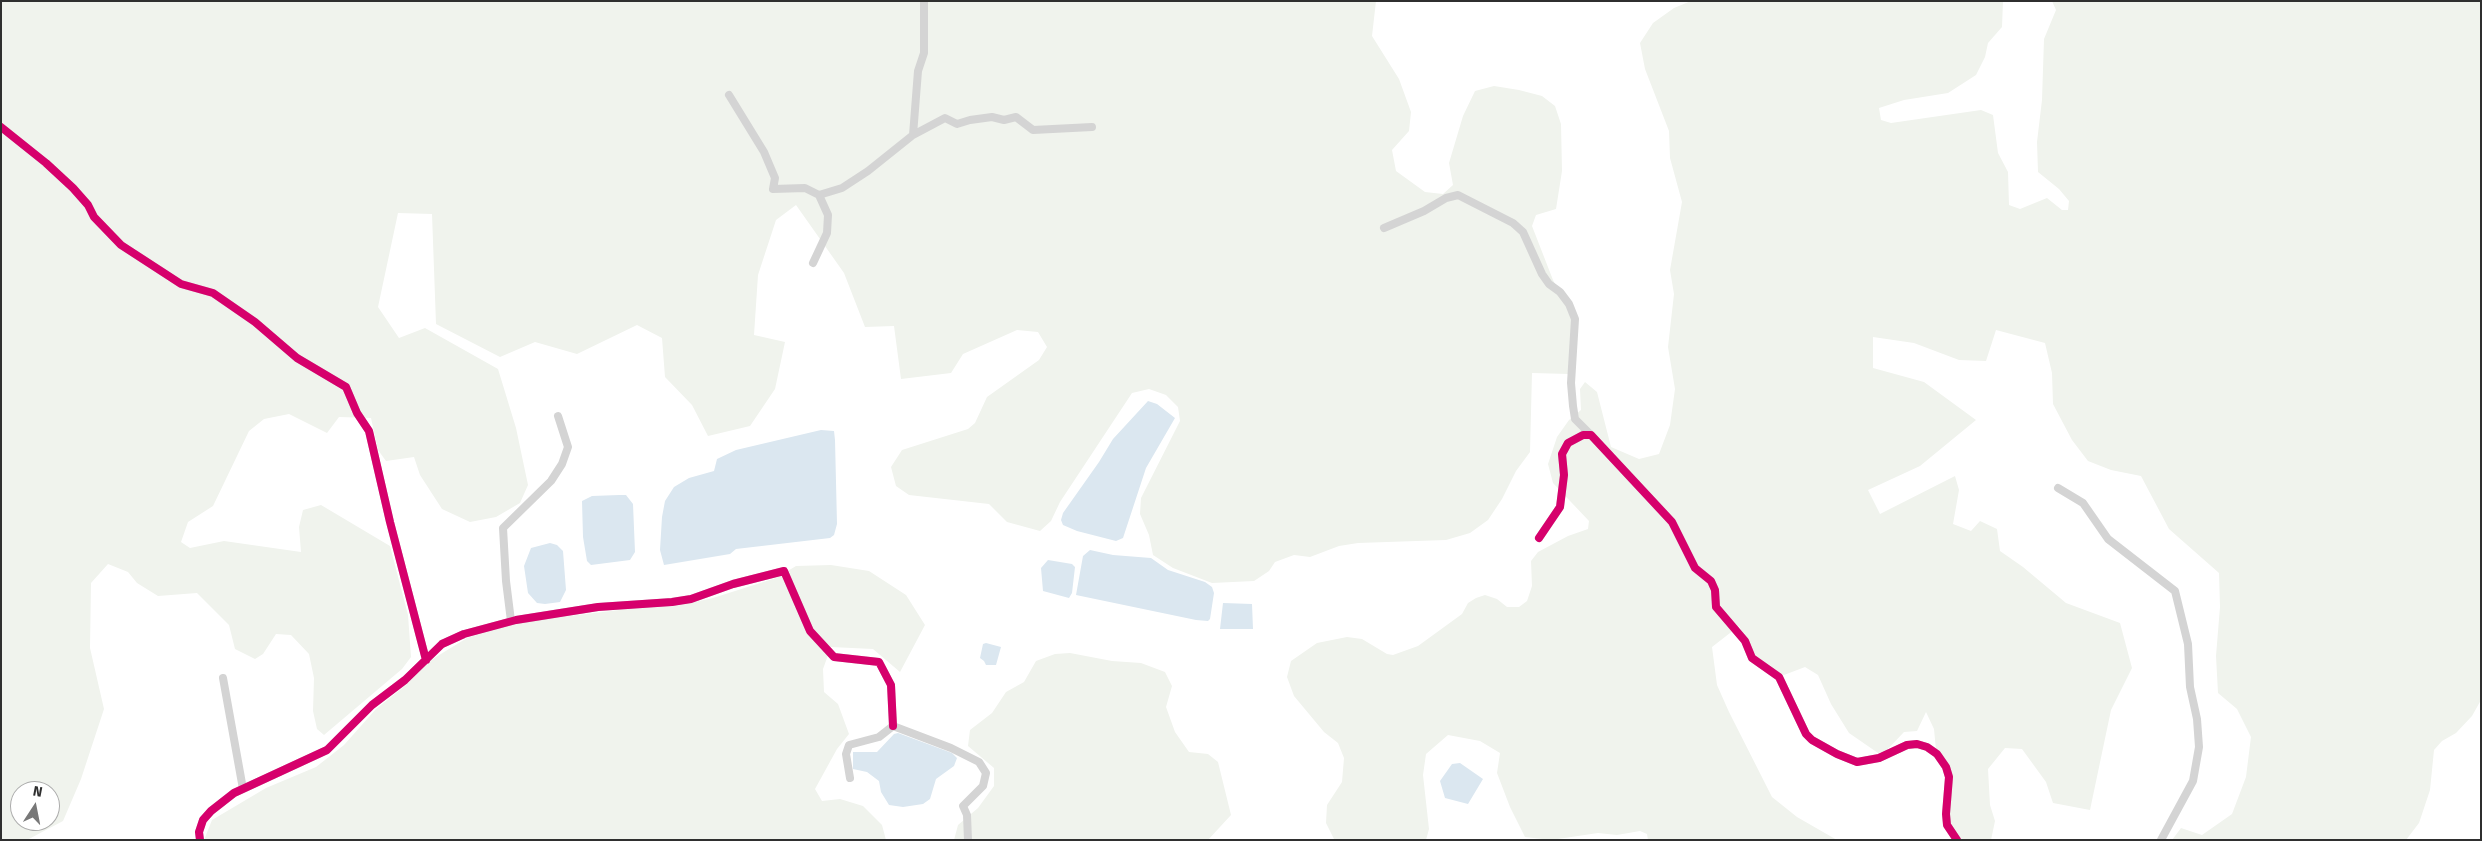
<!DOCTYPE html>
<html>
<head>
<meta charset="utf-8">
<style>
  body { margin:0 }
  #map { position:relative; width:2482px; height:841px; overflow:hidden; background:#fff; font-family:"Fira Sans",sans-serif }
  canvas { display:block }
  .frame { position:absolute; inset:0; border:2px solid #2f2f2f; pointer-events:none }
  .north { position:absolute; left:10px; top:781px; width:50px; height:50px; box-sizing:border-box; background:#fff; border:1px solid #acacac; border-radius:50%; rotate:11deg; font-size:14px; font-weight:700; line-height:20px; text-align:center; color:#2f2f2f }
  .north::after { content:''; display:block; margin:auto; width:18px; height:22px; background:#787878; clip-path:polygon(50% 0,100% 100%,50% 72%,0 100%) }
</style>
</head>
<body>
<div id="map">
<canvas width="2482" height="841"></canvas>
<div class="frame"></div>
<div class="north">N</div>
</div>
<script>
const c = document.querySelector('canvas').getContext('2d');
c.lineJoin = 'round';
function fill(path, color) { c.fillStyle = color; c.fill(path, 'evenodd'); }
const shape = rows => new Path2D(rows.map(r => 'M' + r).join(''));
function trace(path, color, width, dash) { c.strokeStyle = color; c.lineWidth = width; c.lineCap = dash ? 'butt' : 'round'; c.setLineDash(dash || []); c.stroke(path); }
const green = shape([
  [1,1,1376,1,1372,36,1399,79,1411,112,1409,131,1392,150,1396,171,1425,192,1443,194,1453,185,1449,163,1463,116,1475,91,1494,86,1519,90,1542,96,1555,106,1561,124,1562,171,1556,209,1536,215,1532,226,1553,280,1573,320,1569,374,1532,373,1530,452,1516,471,1502,499,1488,520,1470,533,1446,540,1358,543,1339,546,1310,557,1294,555,1275,562,1269,571,1254,581,1212,583,1173,568,1153,555,1149,535,1140,514,1141,498,1180,421,1178,407,1166,395,1149,389,1132,393,1060,502,1051,521,1040,531,1007,522,989,504,909,495,896,486,891,467,902,450,968,429,975,423,987,397,1039,360,1047,347,1038,332,1017,330,963,354,951,373,901,379,894,326,865,327,844,273,796,205,776,220,758,275,754,335,785,342,775,389,750,426,708,436,692,405,665,377,662,338,637,325,577,354,535,342,500,357,436,324,432,214,398,213,378,307,399,338,425,328,498,369,516,428,528,485,520,503,496,517,470,522,442,509,420,475,414,457,386,461,378,450,371,418,339,417,327,433,289,414,264,419,249,431,213,506,188,522,181,542,190,548,224,541,301,552,299,527,303,510,321,505,390,546,408,615,411,657,402,669,324,735,317,729,313,711,314,678,309,654,291,635,276,634,263,654,255,659,235,649,229,625,197,593,158,596,137,583,128,572,108,564,91,583,90,648,104,709,81,779,63,821,27,840,1,840],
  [20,791,50,791,50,821,20,821],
  [1691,1,2003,1,2002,27,1988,43,1985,57,1976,75,1948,93,1904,100,1879,108,1881,120,1891,123,1981,110,1993,115,1998,153,2008,172,2009,205,2020,209,2047,198,2062,210,2068,210,2069,201,2059,189,2038,172,2037,142,2042,100,2044,39,2056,10,2052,1,2481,1,2481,700,2472,716,2456,733,2442,741,2434,750,2430,790,2419,823,2406,840,2172,840,2181,828,2202,835,2232,814,2246,777,2251,737,2237,709,2218,693,2216,656,2220,607,2219,573,2169,529,2141,476,2111,470,2088,461,2072,440,2053,404,2052,373,2045,343,1996,330,1986,361,1959,360,1914,343,1873,337,1873,368,1924,382,1976,420,1920,466,1868,490,1880,514,1955,476,1959,490,1953,524,1971,531,1980,521,1997,529,2000,551,2023,567,2066,603,2120,623,2132,668,2111,710,2090,810,2053,803,2046,782,2022,749,2005,748,1988,769,1990,805,1995,821,1991,840,1960,840,1949,823,1950,776,1936,750,1934,729,1926,712,1917,731,1904,732,1886,751,1878,753,1849,733,1831,704,1818,675,1805,667,1784,675,1766,667,1756,656,1739,626,1712,647,1717,685,1729,712,1772,797,1797,817,1837,840,1648,840,1647,834,1640,831,1617,835,1598,833,1551,840,1525,837,1510,807,1497,773,1500,753,1480,741,1448,735,1426,754,1423,775,1429,829,1426,840,1334,839,1326,823,1327,805,1342,782,1344,758,1338,743,1324,732,1294,696,1287,677,1291,661,1317,643,1347,637,1362,639,1387,654,1393,655,1418,646,1462,614,1468,603,1476,598,1485,595,1497,599,1507,607,1519,607,1527,601,1532,586,1531,561,1538,552,1568,536,1588,529,1589,521,1553,483,1548,464,1557,437,1569,420,1581,410,1580,389,1585,382,1597,392,1611,447,1639,459,1659,454,1670,425,1675,389,1668,347,1674,294,1670,270,1682,202,1670,158,1669,131,1645,69,1640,43,1653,23,1674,8],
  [831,565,869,571,906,595,925,625,900,672,873,649,831,647,823,669,824,692,838,704,849,734,837,749,815,789,822,801,840,799,863,806,882,825,886,840,204,840,212,820,266,788,316,767,344,745,376,709,406,685,431,660,467,638,519,622,628,609,676,606,713,598,776,578,796,566],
  [1070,653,1112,661,1141,663,1165,672,1172,686,1166,707,1175,732,1189,752,1208,754,1218,762,1231,815,1208,840,954,840,958,825,978,808,994,786,994,768,968,746,970,730,992,713,1006,692,1024,682,1036,661,1055,654]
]);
const water = shape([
  [1148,401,1157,404,1175,418,1146,468,1123,538,1116,541,1077,531,1063,525,1061,520,1063,513,1099,462,1113,439],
  [821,430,834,431,835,440,837,524,834,535,830,538,736,549,730,554,664,565,660,550,662,517,665,501,674,487,689,478,714,471,717,459,736,450],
  [619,495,626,495,633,504,635,552,630,560,591,565,587,561,583,537,582,501,592,496],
  [550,543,557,545,563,551,566,590,560,602,545,604,537,603,528,593,524,566,531,548],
  [1090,550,1113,555,1151,558,1168,570,1205,582,1212,587,1214,593,1210,619,1208,621,1196,620,1076,595,1083,556],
  [1048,560,1072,564,1075,567,1072,593,1069,598,1043,591,1041,568],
  [1223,603,1252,604,1253,629,1220,629],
  [986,643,1001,647,996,665,986,665,984,661,980,658,983,644],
  [898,733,952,753,957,758,954,766,936,779,930,799,923,804,903,807,889,805,881,792,879,781,867,772,853,769,853,752,877,752,894,734],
  [1460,763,1483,779,1468,804,1445,798,1440,781,1452,764]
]);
const minor = shape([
  [729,95,764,152,775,178,773,189,805,188,819,195,828,215,827,233,813,263],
  [1,127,46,163,73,188,88,205,94,217,121,245,181,284,213,293,255,322,297,358,346,387,357,413,369,431,390,522,426,660],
  [913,135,945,118,957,124,970,120,992,117,1004,120,1016,117,1033,130,1092,127],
  [819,195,842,188,868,171,913,135,918,71,924,53,924,1],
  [1384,228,1424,211,1446,198,1458,195,1513,223,1523,232,1542,274,1549,284,1560,292,1569,304,1575,319,1571,383,1573,406,1575,419,1591,435],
  [2058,488,2083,503,2108,539,2175,591,2188,644,2190,687,2197,719,2199,747,2193,781,2161,840],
  [1539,538,1560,507,1564,475,1562,454,1568,443,1583,435,1591,435,1672,522,1695,568,1711,581,1715,590,1716,607,1745,641,1752,658,1779,677,1806,734,1812,740,1837,754,1857,762,1879,758,1907,745,1917,744,1927,747,1937,754,1946,767,1949,777,1946,814,1947,825,1957,840],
  [511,621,506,581,503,528,551,481,562,464,568,447,558,416],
  [223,678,243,789],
  [850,778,846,754,849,745,879,737,893,726,951,748,979,762,986,773,983,786,963,806,967,815,968,840],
  [200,840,199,832,203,820,211,811,234,793,327,750,372,705,405,680,442,644,464,634,516,620,598,607,672,602,691,599,733,584,784,571,810,631,834,657,879,662,891,685,893,726]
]);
const cycleway = shape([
  [1,127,46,163,73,188,88,205,94,217,121,245,181,284,213,293,255,322,297,358,346,387,357,413,369,431,390,522,426,660],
  [1539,538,1560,507,1564,475,1562,454,1568,443,1583,435,1591,435,1672,522,1695,568,1711,581,1715,590,1716,607,1745,641,1752,658,1779,677,1806,734,1812,740,1837,754,1857,762,1879,758,1907,745,1917,744,1927,747,1937,754,1946,767,1949,777,1946,814,1947,825,1957,840],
  [200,840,199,832,203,820,211,811,234,793,327,750,372,705,405,680,442,644,464,634,516,620,598,607,672,602,691,599,733,584,784,571,810,631,834,657,879,662,891,685,893,726]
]);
fill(green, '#f0f3ed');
fill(water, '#dbe7f0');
trace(minor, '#d4d4d4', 8);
trace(cycleway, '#d6006c', 8);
</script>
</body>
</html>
